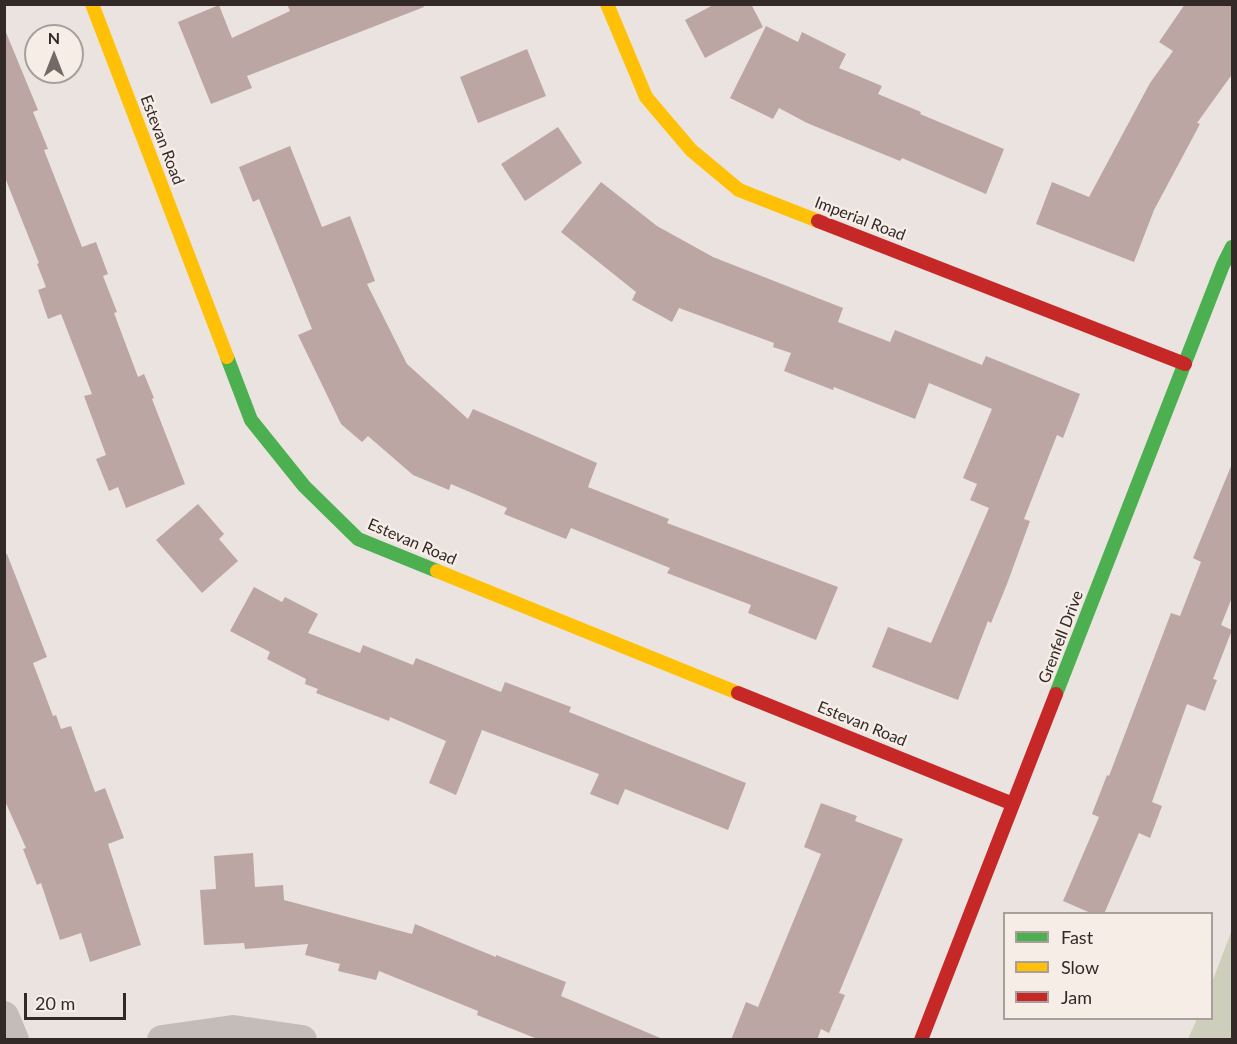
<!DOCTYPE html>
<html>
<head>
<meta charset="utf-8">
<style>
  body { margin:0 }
  #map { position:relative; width:1237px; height:1044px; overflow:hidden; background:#eae3e0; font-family:Lato,sans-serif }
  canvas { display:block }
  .frame { position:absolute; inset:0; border:6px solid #332927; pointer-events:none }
  .legend { position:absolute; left:1003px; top:912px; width:210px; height:108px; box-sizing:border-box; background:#f7ede7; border:2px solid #a99f9a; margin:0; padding:8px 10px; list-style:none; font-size:18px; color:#332927 }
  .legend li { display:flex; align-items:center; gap:12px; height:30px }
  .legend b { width:30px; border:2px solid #a99f9a }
  .north { position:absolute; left:24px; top:24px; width:60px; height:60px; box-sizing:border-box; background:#f7ede7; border:2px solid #a99f9a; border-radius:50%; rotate:0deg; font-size:16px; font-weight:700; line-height:24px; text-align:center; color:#332927 }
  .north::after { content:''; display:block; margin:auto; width:21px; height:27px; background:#736a68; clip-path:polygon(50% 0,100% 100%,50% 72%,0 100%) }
  .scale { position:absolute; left:24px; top:993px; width:102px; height:27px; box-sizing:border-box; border:3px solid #332927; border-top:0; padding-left:8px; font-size:18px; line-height:21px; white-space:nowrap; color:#332927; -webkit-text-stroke:4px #f7ede7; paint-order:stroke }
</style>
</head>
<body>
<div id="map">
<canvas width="1237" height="1044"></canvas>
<div class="frame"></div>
<ul class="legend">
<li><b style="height:8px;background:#4caf50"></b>Fast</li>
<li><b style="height:8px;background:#ffc107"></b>Slow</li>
<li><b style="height:8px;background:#c62828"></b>Jam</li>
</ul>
<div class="north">N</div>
<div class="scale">20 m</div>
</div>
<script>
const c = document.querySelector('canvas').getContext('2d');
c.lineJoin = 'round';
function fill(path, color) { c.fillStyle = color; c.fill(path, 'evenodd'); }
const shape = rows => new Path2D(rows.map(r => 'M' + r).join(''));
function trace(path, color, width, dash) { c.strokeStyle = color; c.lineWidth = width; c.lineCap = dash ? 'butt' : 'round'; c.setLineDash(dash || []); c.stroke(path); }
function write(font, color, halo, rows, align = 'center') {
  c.font = font + ' Lato,sans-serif'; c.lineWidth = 5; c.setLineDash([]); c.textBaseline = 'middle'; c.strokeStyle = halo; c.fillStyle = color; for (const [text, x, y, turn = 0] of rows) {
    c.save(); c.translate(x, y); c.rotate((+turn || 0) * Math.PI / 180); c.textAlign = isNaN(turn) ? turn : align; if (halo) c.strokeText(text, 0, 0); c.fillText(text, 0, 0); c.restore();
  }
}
const green = shape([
  [1232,930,1232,1039,1188,1039,1197,1019,1212,1018,1212,982]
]);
const building = shape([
  [287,4,423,4,424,7,247,76,252,88,211,104,178,22,219,5,232,38,290,11],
  [715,4,751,4,763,27,705,58,685,20],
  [1185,4,1233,4,1233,73,1197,123,1200,124,1154,210,1134,262,1036,224,1052,182,1089,197,1150,83,1173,51,1159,42],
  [766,26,798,42,802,32,846,54,839,68,882,86,878,94,921,112,920,114,1004,149,986,194,902,158,900,161,807,123,779,108,773,119,730,98],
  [5,30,38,110,33,112,48,149,44,150,82,247,96,242,108,274,103,276,117,312,114,313,138,377,144,374,154,398,152,399,185,484,126,508,118,487,109,491,96,459,106,455,84,396,92,394,61,314,48,319,38,290,46,287,37,264,39,263,4,175],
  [527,49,546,96,478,123,460,77],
  [558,127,582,163,525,201,501,164],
  [290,146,322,227,350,216,375,281,367,284,407,364,468,419,473,409,597,463,588,487,669,519,667,523,838,587,816,640,748,613,751,605,667,573,670,568,571,528,566,539,504,514,507,508,451,484,449,490,413,475,368,436,362,442,341,424,298,335,312,329,259,199,253,202,239,167],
  [601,182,657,226,713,257,843,308,838,322,890,342,895,330,982,365,986,356,1080,394,1063,438,1057,435,1024,519,1030,521,1007,584,991,623,988,621,958,700,872,667,888,627,931,643,989,508,970,500,977,484,963,478,992,409,929,383,915,419,834,387,833,390,784,371,791,353,773,347,774,343,679,308,672,322,632,300,636,292,561,232],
  [1232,464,1233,595,1221,625,1232,630,1213,679,1217,680,1205,711,1187,704,1152,802,1162,806,1150,838,1139,833,1104,914,1093,914,1063,901,1099,817,1092,814,1107,775,1109,776,1171,613,1180,616,1201,562,1193,558],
  [198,504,224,534,219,539,238,561,202,593,156,540],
  [4,554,7,554,47,657,33,663,53,716,56,715,61,729,71,726,95,792,105,788,124,838,108,844,141,945,90,962,81,933,60,940,41,883,37,885,23,849,26,848,4,799],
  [254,587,282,602,285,597,318,614,308,633,360,653,363,645,413,665,416,658,501,692,505,682,571,707,569,712,746,783,728,830,625,789,618,805,590,794,599,774,482,730,456,795,429,783,446,741,390,717,389,721,316,693,318,689,305,684,306,679,267,659,270,652,230,631],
  [821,803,857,816,855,821,903,839,839,993,845,995,829,1033,821,1029,817,1040,731,1040,746,1002,758,1007,821,854,804,847],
  [253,853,255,887,283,885,284,900,412,934,415,924,496,957,496,955,566,982,561,996,665,1040,540,1040,477,1015,478,1011,379,971,376,980,338,971,340,964,305,955,308,944,245,949,244,943,204,945,200,890,216,889,214,856]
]);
const street = shape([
  [4,1016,14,1040],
  [162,1040,233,1030,302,1040]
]);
const fast = shape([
  [227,357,251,420,304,486,358,539,437,571],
  [1056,694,1223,265,1232,247]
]);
const slow = shape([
  [92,4,227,357],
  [607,4,646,97,691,150,739,190,818,221],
  [437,571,738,693]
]);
const jam = shape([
  [818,221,1185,364],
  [738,693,1013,804],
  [921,1040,1056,694]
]);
const streetNames = [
  ["Estevan Road",162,140,69],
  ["Imperial Road",860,219,21],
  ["Estevan Road",412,542,23],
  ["Grenfell Drive",1061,637,-69],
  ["Estevan Road",862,724,22]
];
fill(green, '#cdcebb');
fill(building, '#bca6a3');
trace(street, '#c3bcb8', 30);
trace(fast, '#4caf50', 14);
trace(slow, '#ffc107', 14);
trace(jam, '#c62828', 14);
write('16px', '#332927', '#f7ede7', streetNames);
</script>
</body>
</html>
